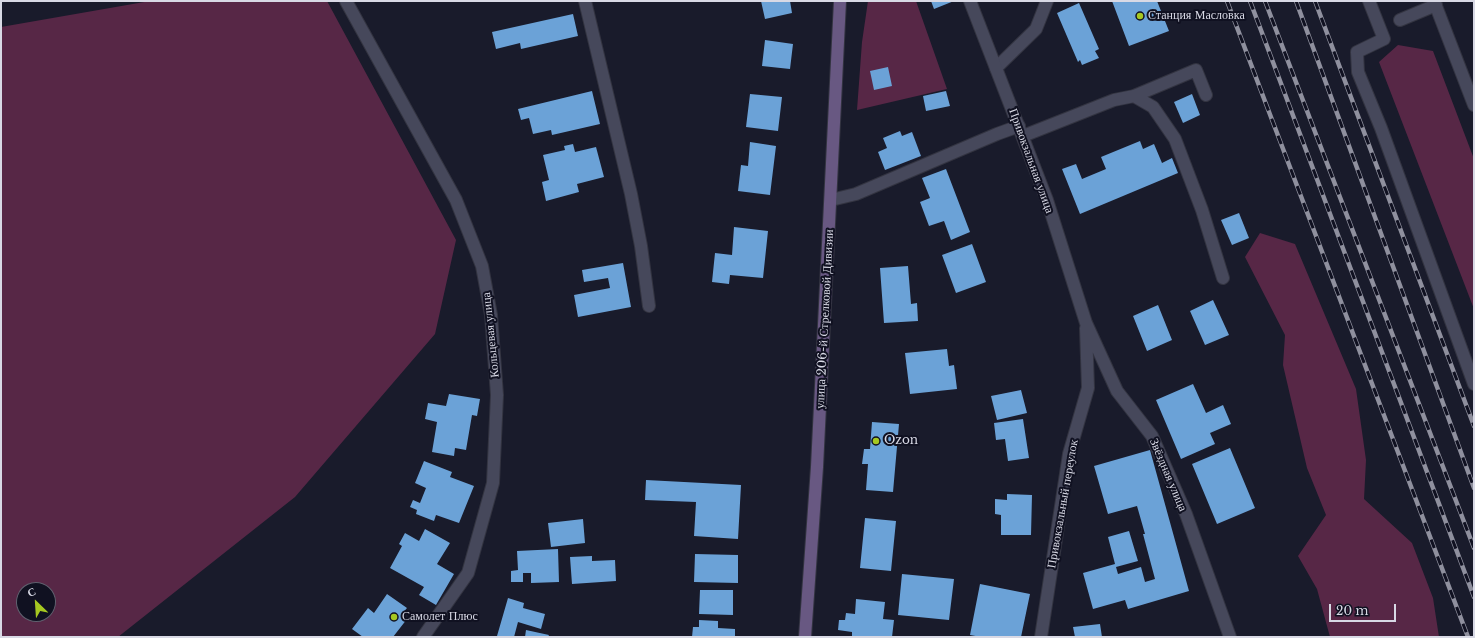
<!DOCTYPE html>
<html>
<head>
<meta charset="utf-8">
<style>
  body { margin:0 }
  #map { position:relative; width:1475px; height:638px; overflow:hidden; background:#191b2b; font-family:"Libre Baskerville",serif }
  canvas { display:block }
  .frame { position:absolute; inset:0; border:2px solid #d8d9e5; pointer-events:none }
  .north { position:absolute; left:16px; top:582px; width:40px; height:40px; box-sizing:border-box; background:#101121; border:1px solid #60616f; border-radius:50%; rotate:335deg; font-size:11px; font-weight:700; line-height:16px; text-align:center; color:#d8d9e5 }
  .north::after { content:''; display:block; margin:auto; width:14px; height:18px; background:#a6c821; clip-path:polygon(50% 0,100% 100%,50% 72%,0 100%) }
  .scale { position:absolute; left:1329px; top:604px; width:67px; height:18px; box-sizing:border-box; border:2px solid #d8d9e5; border-top:0; padding-left:5px; font-size:12px; line-height:14px; white-space:nowrap; color:#d8d9e5; -webkit-text-stroke:3px #101121; paint-order:stroke }
</style>
</head>
<body>
<div id="map">
<canvas width="1475" height="638"></canvas>
<div class="frame"></div>
<div class="north">С</div>
<div class="scale">20 m</div>
</div>
<script>
const c = document.querySelector('canvas').getContext('2d');
c.lineJoin = 'round';
function fill(path, color) { c.fillStyle = color; c.fill(path, 'evenodd'); }
const shape = rows => new Path2D(rows.map(r => 'M' + r).join(''));
function trace(path, color, width, dash) { c.strokeStyle = color; c.lineWidth = width; c.lineCap = dash ? 'butt' : 'round'; c.setLineDash(dash || []); c.stroke(path); }
function write(font, color, halo, rows, align = 'center') {
  c.font = font + ' "Libre Baskerville",serif'; c.lineWidth = 4; c.setLineDash([]); c.textBaseline = 'middle'; c.strokeStyle = halo; c.fillStyle = color; for (const [text, x, y, turn = 0] of rows) {
    c.save(); c.translate(x, y); c.rotate((+turn || 0) * Math.PI / 180); c.textAlign = isNaN(turn) ? turn : align; if (halo) c.strokeText(text, 0, 0); c.fillText(text, 0, 0); c.restore();
  }
}
const green = shape([
  [150,1,327,1,456,240,435,334,295,497,118,637,1,637,1,27],
  [24,590,48,590,48,614,24,614],
  [868,1,916,1,947,89,857,110,862,42],
  [1398,45,1433,51,1474,159,1474,309,1379,62],
  [1260,233,1295,244,1356,389,1366,460,1364,499,1412,543,1433,598,1439,637,1330,637,1317,589,1298,556,1326,515,1307,468,1283,365,1285,335,1245,257]
]);
const building = shape([
  [761,1,790,1,792,13,765,19],
  [931,1,954,1,934,9],
  [1112,1,1157,1,1169,31,1129,46],
  [1079,3,1099,49,1095,51,1099,58,1082,65,1080,60,1078,62,1057,13],
  [573,14,578,36,521,49,520,43,496,49,492,32],
  [765,40,793,44,790,69,762,66],
  [888,67,892,86,874,90,870,71],
  [592,91,600,124,552,135,551,130,533,134,529,118,521,120,518,109],
  [946,91,950,106,926,111,923,96],
  [750,94,782,97,778,131,746,127],
  [1192,94,1200,115,1183,123,1174,102],
  [900,131,902,136,912,132,921,156,885,170,878,152,887,148,883,138],
  [1140,141,1143,149,1154,144,1162,163,1172,158,1178,173,1080,214,1062,169,1076,164,1082,179,1106,169,1101,157],
  [750,142,776,146,770,195,738,191,741,165,748,166],
  [573,144,575,152,596,147,604,177,577,184,579,192,546,201,542,182,549,180,543,155,565,150,564,146],
  [946,169,970,232,951,240,944,221,929,226,920,202,930,198,922,178],
  [1239,213,1249,238,1232,245,1221,220],
  [734,227,768,231,763,278,730,275,729,284,712,282,715,253,732,255],
  [972,244,986,282,956,293,942,255],
  [623,263,631,307,578,317,574,295,610,288,608,278,584,282,582,270],
  [908,266,911,304,917,303,918,321,884,323,880,268],
  [1213,300,1229,335,1205,345,1190,311],
  [1158,305,1172,340,1147,351,1133,316],
  [947,349,949,366,954,365,957,389,910,394,905,353],
  [1193,384,1206,413,1223,405,1231,424,1210,433,1215,444,1181,459,1156,400],
  [1021,390,1027,413,997,420,991,396],
  [449,394,480,399,477,416,472,415,466,450,455,448,454,456,432,452,437,422,425,419,428,403,446,406],
  [1023,419,1029,458,1008,461,1005,439,996,440,994,423],
  [872,422,899,424,893,492,866,490,868,464,862,464,864,449,870,449],
  [1230,448,1255,508,1217,524,1192,464],
  [1150,450,1189,591,1128,609,1125,600,1093,609,1083,573,1115,564,1108,537,1129,531,1138,561,1116,567,1118,574,1141,567,1145,582,1155,579,1143,534,1145,534,1137,506,1108,514,1094,466],
  [424,461,452,472,450,477,474,486,459,523,436,515,434,521,416,514,417,510,410,507,413,500,420,503,426,488,415,483],
  [646,480,741,485,738,539,694,536,696,502,645,500],
  [1007,494,1032,495,1031,535,1001,535,1001,515,995,514,995,499,1007,500],
  [865,518,896,521,891,571,860,568],
  [583,519,585,543,551,547,548,523],
  [425,529,450,543,437,564,454,574,436,605,419,595,424,587,390,568,402,546,399,544,405,533,419,541],
  [558,549,559,582,531,583,531,573,523,573,523,582,511,582,511,571,518,570,517,551],
  [695,554,738,555,738,583,694,582],
  [592,556,592,561,615,560,616,581,572,584,570,557],
  [902,574,954,579,949,620,898,615],
  [980,584,1030,594,1021,637,981,637,970,635],
  [700,590,733,590,733,615,699,614],
  [387,594,407,608,401,615,407,619,393,637,363,637,352,629,368,608,374,613],
  [508,598,524,603,523,608,545,614,541,629,518,622,514,637,497,636],
  [856,599,885,602,883,619,894,620,892,637,852,637,852,632,838,630,839,620,845,620,846,613,855,614],
  [699,620,718,621,718,628,735,629,735,637,692,637,693,627,699,627],
  [1100,624,1102,637,1075,637,1073,627],
  [526,630,549,635,548,637,525,637]
]);
const lane = shape([
  [1369,1,1384,39,1357,52,1358,72,1381,128,1474,384],
  [1400,20,1436,5],
  [996,68,1036,29,1047,1],
  [1134,96,1196,70,1206,95],
  [1023,136,1114,100,1134,96,1153,107,1175,139,1202,210,1223,278],
  [831,200,856,194,997,134,1019,126]
]);
const street = shape([
  [346,1,456,200,482,266,491,315,497,395,493,483,468,573,423,637],
  [585,1,631,194,641,246,649,306],
  [970,1,1047,200,1086,323,1117,391,1152,436,1186,514,1230,637],
  [1434,1,1474,105],
  [1041,637,1069,454,1088,388,1086,328]
]);
const secondary = shape([
  [805,637,817,467,840,1]
]);
const rail = shape([
  [1227,1,1468,637],
  [1250,1,1474,597],
  [1265,1,1474,548],
  [1296,1,1474,488],
  [1315,1,1474,426]
]);
const markers = [
  [1140,16,4,"#a6c821"],
  [876,441,4,"#a6c821"],
  [394,617,4,"#a6c821"]
];
const poiNames = [
  ["Станция Масловка",1148,16],
  ["Ozon",884,441],
  ["Самолет Плюс",402,617]
];
const streetNames = [
  ["Привокзальная улица",1031,161,70],
  ["улица 206-й Стрелковой Дивизии",825,319,-87],
  ["Кольцевая улица",491,335,-96],
  ["Звёздная улица",1168,475,67],
  ["Привокзальный переулок",1063,504,-80]
];
fill(green, '#572746');
fill(building, '#6ba2d7');
trace(lane, '#333441', 14);
trace(street, '#333441', 14);
trace(secondary, '#333441', 14);
trace(lane, '#46485b', 12);
trace(street, '#46485b', 12);
trace(secondary, '#685882', 12);
trace(rail, '#8f909e', 4.5);
trace(rail, '#101121', 3, [9]);
for (const [x, y, r, color] of markers) { const dot = new Path2D(); dot.arc(x, y, r, 0, 2 * Math.PI); c.fillStyle = color; c.fill(dot); trace(dot, '#101121', 1.5); }
write('12px', '#d8d9e5', '#101121', poiNames, 'left');
write('12px', '#d8d9e5', '#101121', streetNames);
</script>
</body>
</html>
